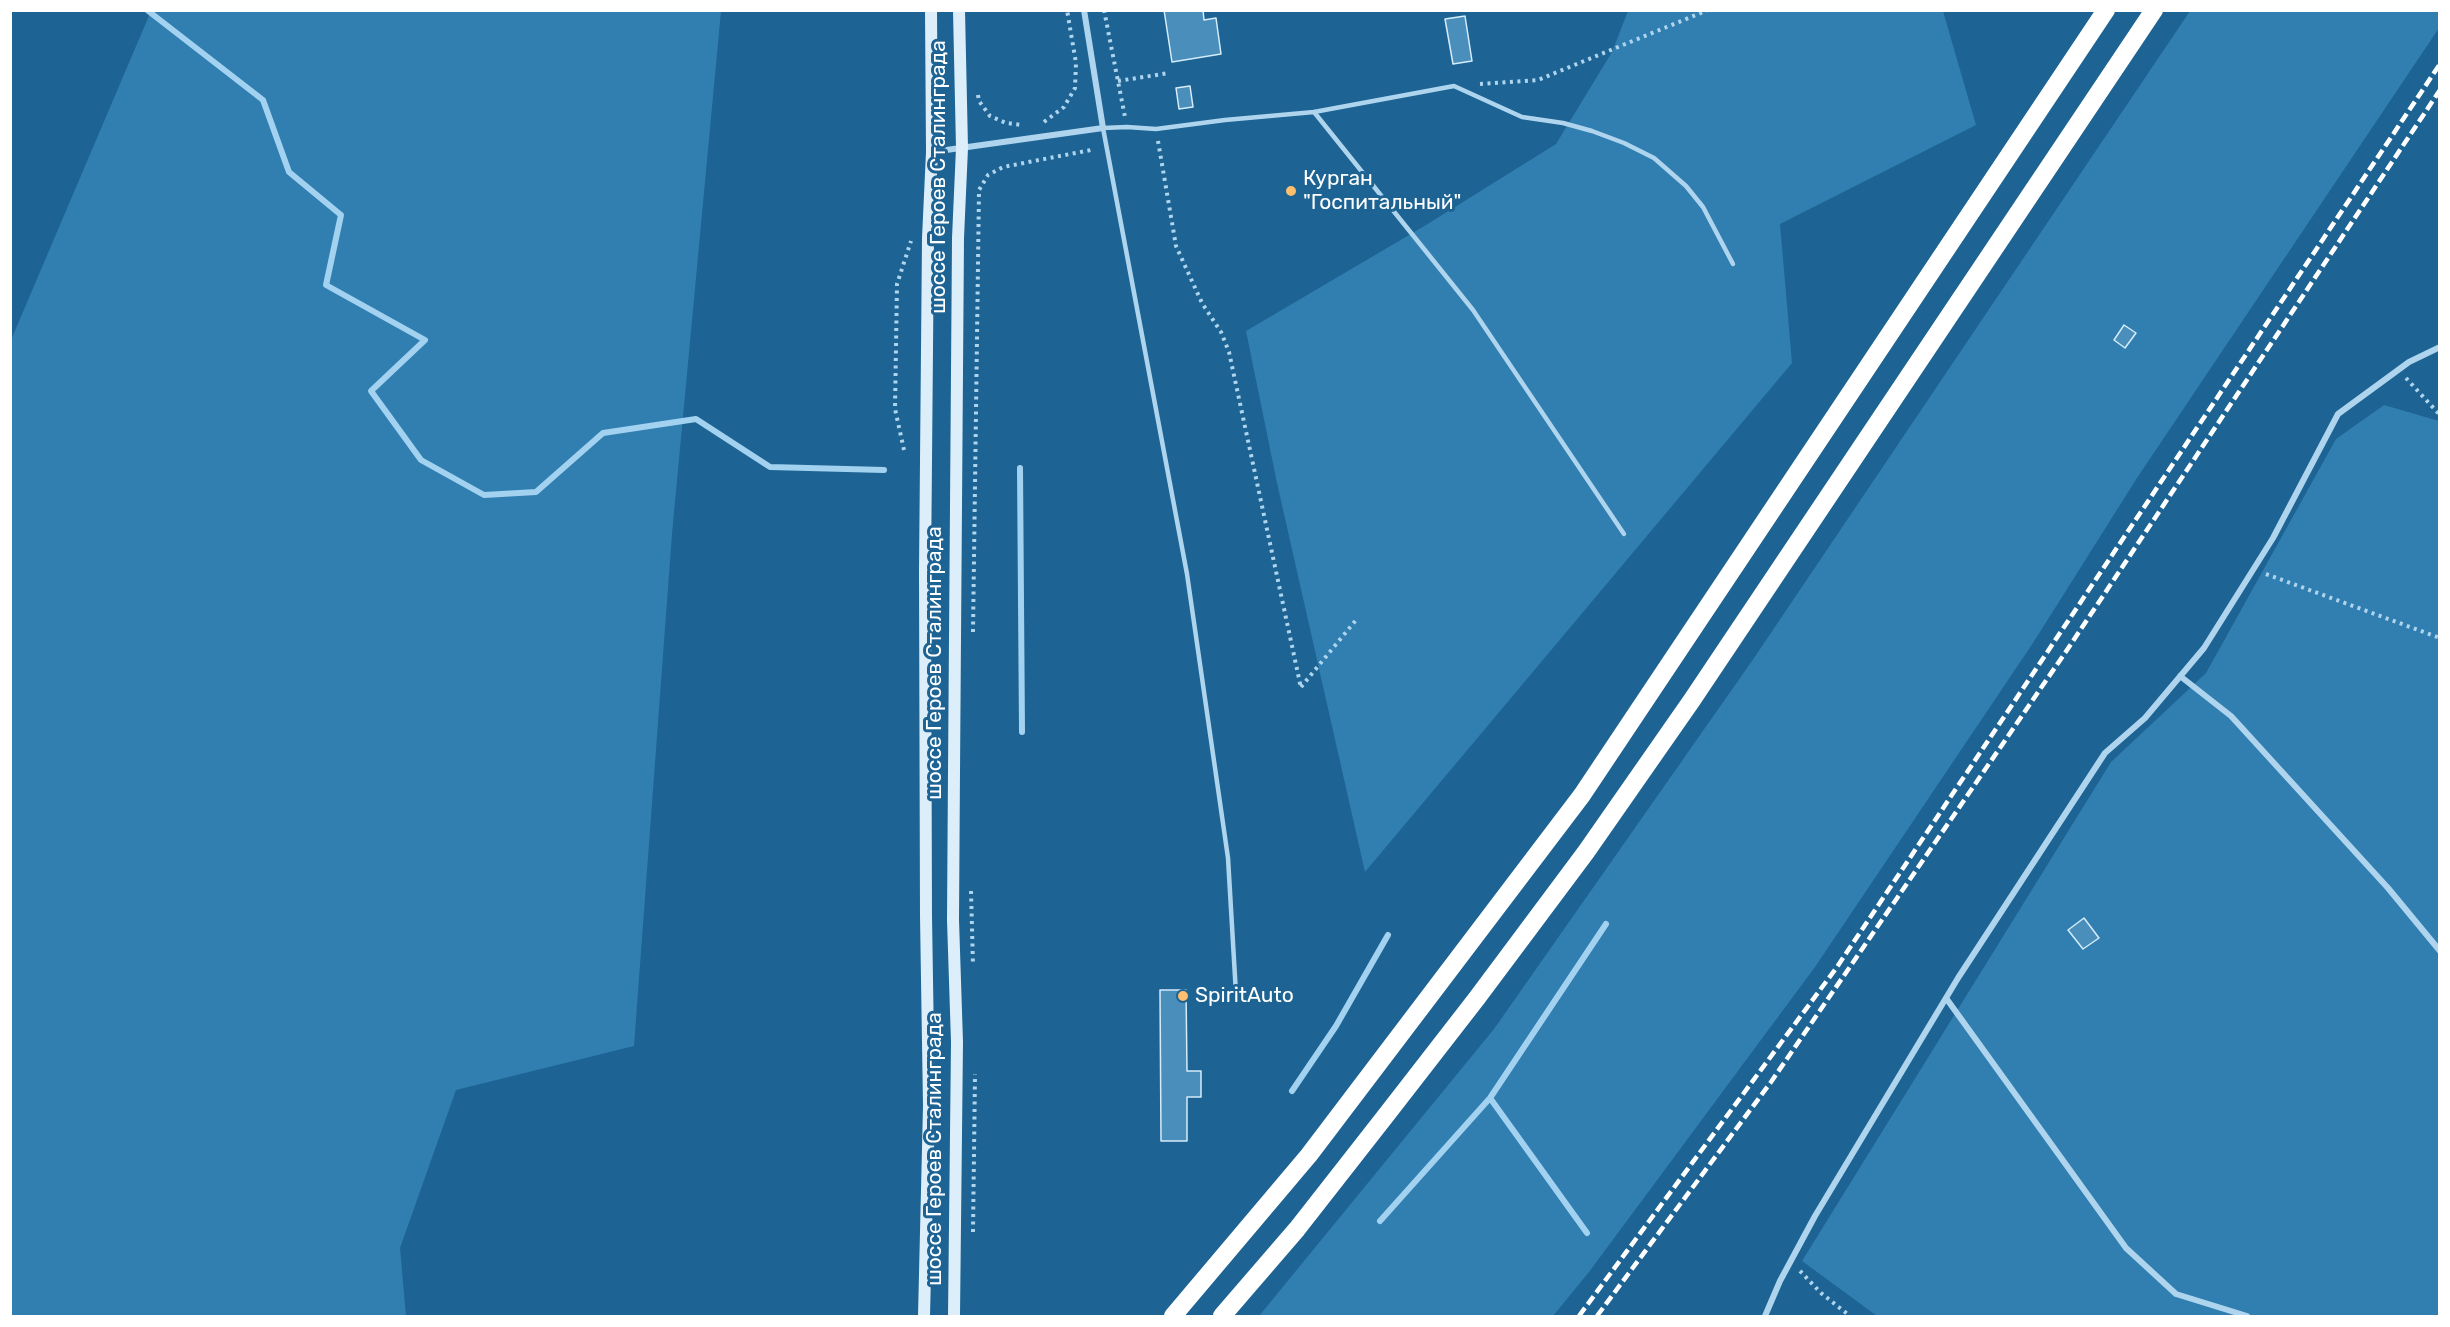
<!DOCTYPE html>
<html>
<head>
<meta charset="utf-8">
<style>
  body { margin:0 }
  #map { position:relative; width:2450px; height:1327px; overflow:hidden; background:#1d6393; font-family:Rubik,sans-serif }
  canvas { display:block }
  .frame { position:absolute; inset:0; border:12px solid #fff; pointer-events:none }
</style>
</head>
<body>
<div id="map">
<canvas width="2450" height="1327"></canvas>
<div class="frame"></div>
</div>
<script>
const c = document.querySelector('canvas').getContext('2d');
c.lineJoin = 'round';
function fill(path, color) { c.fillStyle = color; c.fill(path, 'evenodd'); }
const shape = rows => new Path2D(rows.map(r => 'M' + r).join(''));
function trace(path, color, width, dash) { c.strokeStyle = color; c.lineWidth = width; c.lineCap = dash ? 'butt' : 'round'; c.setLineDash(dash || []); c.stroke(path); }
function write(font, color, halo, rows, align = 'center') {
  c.font = font + ' Rubik,sans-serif'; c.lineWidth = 6; c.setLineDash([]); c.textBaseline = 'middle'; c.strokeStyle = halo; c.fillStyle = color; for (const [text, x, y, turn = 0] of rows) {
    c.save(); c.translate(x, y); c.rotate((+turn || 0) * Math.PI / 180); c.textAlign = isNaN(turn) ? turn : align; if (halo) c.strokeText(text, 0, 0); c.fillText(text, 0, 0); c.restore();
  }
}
const green = shape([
  [151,11,721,11,672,534,634,1046,456,1090,400,1248,406,1316,11,1316,11,340],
  [1628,11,1943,11,1976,125,1780,224,1792,363,1365,872,1277,483,1246,331,1426,225,1556,144,1612,52],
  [2190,11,2439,11,2439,28,2137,478,2033,643,1815,967,1589,1272,1553,1316,1259,1316,1494,1029,1754,658],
  [2384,405,2439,421,2439,1316,1877,1316,1802,1261,2111,762,2206,673,2336,439]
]);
const stream = shape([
  [147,10,263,100,289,172,341,215,326,285,425,340,371,391,421,460,484,495,536,492,603,433,696,419,770,467,884,470],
  [1020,468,1022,732],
  [1292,1091,1336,1026,1388,935],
  [1490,1098,1587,1233],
  [1380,1221,1490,1098,1606,924]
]);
const building = shape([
  [1164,10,1203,10,1204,20,1216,18,1221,54,1172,62,1164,10],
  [1465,16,1472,61,1453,64,1445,19,1465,16],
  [1190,86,1193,107,1179,109,1176,88,1190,86],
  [2124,325,2136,333,2125,348,2114,340,2124,325],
  [2084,918,2099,938,2083,949,2068,930,2084,918],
  [1160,990,1186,990,1187,1071,1201,1071,1201,1097,1187,1097,1187,1141,1161,1141,1160,990]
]);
const path = shape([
  [1104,10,1125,117],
  [1118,81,1169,73],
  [1480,84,1538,80,1708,10],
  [978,95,979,101,990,116,1006,123,1022,125],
  [1044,122,1064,107,1075,88,1076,63,1067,10],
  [1158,141,1176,246,1202,303,1221,332,1229,352,1301,688],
  [2406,378,2440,415],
  [904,450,895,409,897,284,911,241],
  [2266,574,2440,638],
  [973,632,979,190,988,175,1003,167,1091,150],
  [1301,687,1356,620],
  [971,891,973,965],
  [973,1232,975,1074],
  [1800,1271,1821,1293,1850,1316]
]);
const lane = shape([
  [1314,112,1473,310,1624,534],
  [1236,994,1228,858,1187,574,1103,128,1127,127,1156,129,1225,120,1314,112,1454,86,1522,117,1563,123,1592,131,1624,143,1654,158,1686,186,1703,207,1733,264]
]);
const street = shape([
  [932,152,1103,128,1084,10],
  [2180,676,2231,716,2388,888,2440,951],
  [1946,998,2126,1248,2176,1294,2247,1316],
  [1765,1316,1780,1281,1815,1216,1958,978,2105,753,2145,718,2204,648,2273,538,2338,414,2409,362,2440,347]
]);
const secondary = shape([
  [924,1316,929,1106,926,916,925,571,928,238,932,152,931,10],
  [954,1316,957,1042,953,920,954,771,958,238,962,148,959,10]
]);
const highway = shape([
  [1173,1316,1309,1155,1582,795,2106,10],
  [1222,1316,1297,1229,1387,1114,1477,998,1586,852,1692,700,2154,10]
]);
const rail = shape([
  [1579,1316,1837,967,2440,64],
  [1597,1316,1771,1082,2067,650,2440,90]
]);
const markers = [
  [1291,191,6,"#fdbe6e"],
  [1183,996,6,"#fdbe6e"]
];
const streetNames = [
  ["шоссе Героев Сталинграда",939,177,-90],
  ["шоссе Героев Сталинграда",935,663,-90],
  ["шоссе Героев Сталинграда",935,1149,-90]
];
const poiNames = [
  ["Курган",1303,179],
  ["\"Госпитальный\"",1303,203],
  ["SpiritAuto",1195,996]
];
fill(green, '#317eb1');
trace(stream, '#a2d2f0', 6);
fill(building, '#4a8ebc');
trace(building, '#d5ecfa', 1.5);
trace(path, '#afd5ee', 4, [3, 4.5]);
trace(lane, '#afd5ee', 4.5);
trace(street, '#afd5ee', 6);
trace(secondary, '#dceefa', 12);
trace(highway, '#fff', 18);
trace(rail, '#fff', 4.5, [10, 4.5]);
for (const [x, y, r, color] of markers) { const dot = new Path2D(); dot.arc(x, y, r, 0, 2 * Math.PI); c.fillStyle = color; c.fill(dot); trace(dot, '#1d6393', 2); }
write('21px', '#fff', '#1d6393', streetNames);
write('21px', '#fff', '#1d6393', poiNames, 'left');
</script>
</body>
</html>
